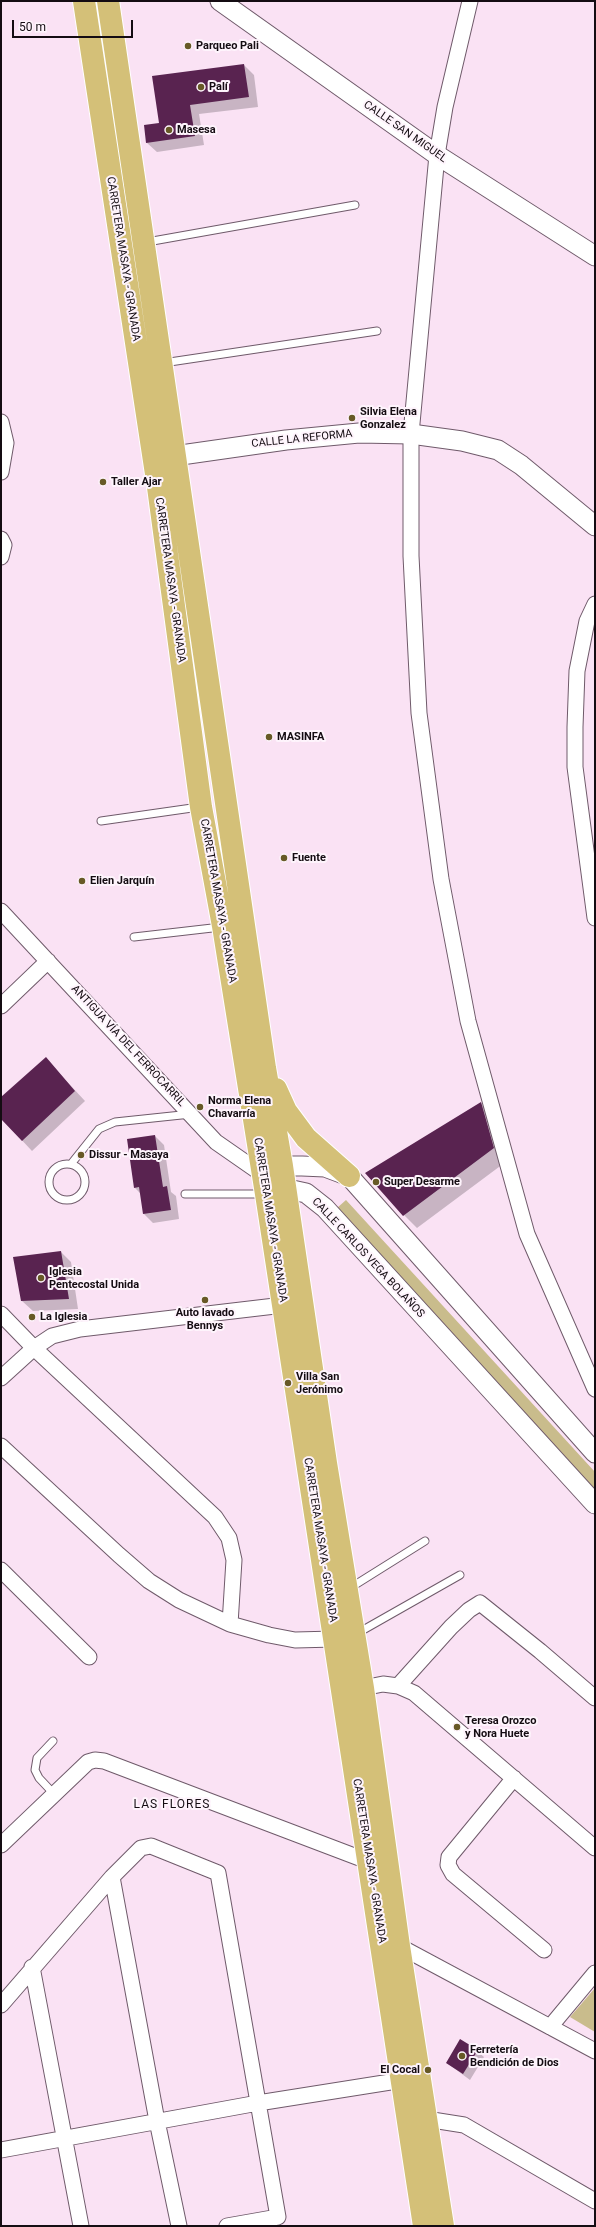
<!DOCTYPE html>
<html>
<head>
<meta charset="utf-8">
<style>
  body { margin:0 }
  #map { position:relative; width:596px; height:2227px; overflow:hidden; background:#fae2f4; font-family:Roboto,sans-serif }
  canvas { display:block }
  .frame { position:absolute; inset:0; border:2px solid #140c12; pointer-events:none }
  .scale { position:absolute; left:12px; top:20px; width:121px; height:18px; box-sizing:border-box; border:2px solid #140c12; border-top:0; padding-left:5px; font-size:12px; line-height:14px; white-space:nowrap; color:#140c12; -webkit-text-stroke:3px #fef4fc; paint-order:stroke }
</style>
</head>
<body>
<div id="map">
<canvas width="596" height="2227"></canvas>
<div class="frame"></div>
<div class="scale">50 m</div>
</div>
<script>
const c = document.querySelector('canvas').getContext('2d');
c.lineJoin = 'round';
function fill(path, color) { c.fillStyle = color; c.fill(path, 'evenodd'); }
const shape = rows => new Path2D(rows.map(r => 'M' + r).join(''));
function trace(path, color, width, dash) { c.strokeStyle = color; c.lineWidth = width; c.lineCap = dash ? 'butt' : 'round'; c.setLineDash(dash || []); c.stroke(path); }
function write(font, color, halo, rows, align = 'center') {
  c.font = font + ' Roboto,sans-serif'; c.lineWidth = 4; c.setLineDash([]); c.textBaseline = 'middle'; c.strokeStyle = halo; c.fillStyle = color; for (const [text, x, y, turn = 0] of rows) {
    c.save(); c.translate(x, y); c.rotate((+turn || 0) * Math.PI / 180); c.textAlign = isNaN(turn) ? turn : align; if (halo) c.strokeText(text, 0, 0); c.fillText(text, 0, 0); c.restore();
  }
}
const green = shape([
  [346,1200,595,1472,595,1493,337,1208],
  [595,1988,595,2032,570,2017]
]);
const shadow = shape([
  [244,65,254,75,258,107,199,114,204,145,157,152,147,143,160,123],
  [46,1059,85,1101,32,1151,1,1118,1,1099],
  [481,1103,494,1117,507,1161,417,1228,404,1215],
  [155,1136,164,1145,171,1192,176,1196,179,1219,153,1223,144,1214,141,1194,135,1188],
  [61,1252,71,1262,78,1309,33,1311,22,1301],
  [477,2051,484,2057,470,2080,447,2063]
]);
const building = shape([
  [244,64,249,97,190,105,195,136,146,143,144,125,159,123,152,76],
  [46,1057,75,1091,22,1141,1,1119,1,1097],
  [481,1102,494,1148,403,1216,365,1173],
  [155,1135,163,1187,167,1186,171,1210,143,1214,139,1187,134,1188,127,1139],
  [61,1251,69,1299,21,1301,13,1257],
  [460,2039,478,2050,463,2074,446,2063]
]);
const service = shape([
  [147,242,355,205],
  [163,363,377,331],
  [101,821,199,807],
  [134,937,221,927],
  '49 1182a18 18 0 1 1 36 0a18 18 0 1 1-36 0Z',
  [71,1164,99,1129,115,1122,191,1114],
  [185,1194,264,1194],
  [350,1588,425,1541],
  [356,1634,460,1575],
  [53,1741,37,1758,35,1770,39,1778,54,1794]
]);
const minor = shape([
  [470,1,445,107,437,155,411,434,411,556,419,713,441,879,468,1021,527,1234,595,1389],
  [1,422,6,443,1,472],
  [1,539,4,545,1,557],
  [595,604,587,621,577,671,575,727,575,767,595,918],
  [1,911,216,1142,262,1174],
  [1,1006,48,961],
  [1,1314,34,1348,215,1517,229,1538,234,1560,230,1624],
  [1,1378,34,1348,52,1336,80,1329,292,1304],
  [1,1446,119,1555,149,1581,179,1600,230,1624,269,1635,295,1640,335,1639],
  [1,1570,89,1657],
  [398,1686,451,1627,469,1610,480,1603,540,1651,595,1698],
  [363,1688,383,1684,398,1686,414,1693,595,1848],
  [514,1778,449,1857,448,1865,453,1874,544,1950],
  [1,1845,88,1762,95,1760,104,1761,370,1862],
  [112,1877,157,2121,179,2226],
  [399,1946,595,2051],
  [32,1967,81,2226],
  [1,2005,112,1877,141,1848,151,1846,218,1873,278,2217,227,2226],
  [550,2027,595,1973],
  [426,2119,464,2125,595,2201],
  [1,2150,258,2103,403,2080]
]);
const tertiary = shape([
  [220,1,437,155,595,256],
  [174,456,286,440,359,433,411,434,462,441,498,450,521,465,595,526],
  [595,1453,349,1176,325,1167,302,1166,282,1166,271,1169,262,1174,274,1186,306,1193,325,1208,595,1504]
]);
const trunk = shape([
  [84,1,158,487,201,807,223,926,266,1194,424,2226],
  [108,1,265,1068,282,1166,326,1463,363,1688,399,1946,443,2226],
  [276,1089,286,1111,306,1138,349,1176]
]);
const markers = [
  [188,46,4,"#675926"],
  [201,87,4,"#675926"],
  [169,130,4,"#675926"],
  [352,418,4,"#675926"],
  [103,482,4,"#675926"],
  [269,737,4,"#675926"],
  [284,858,4,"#675926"],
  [82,881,4,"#675926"],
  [200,1107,4,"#675926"],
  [81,1155,4,"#675926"],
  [376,1182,4,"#675926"],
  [41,1278,4,"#675926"],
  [205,1300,4,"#675926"],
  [32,1317,4,"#675926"],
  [288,1383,4,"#675926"],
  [457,1727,4,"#675926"],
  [462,2056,4,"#675926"],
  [428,2070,4,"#675926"]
];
const poiNames = [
  ["Parqueo Pali",196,46],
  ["Palí",209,87],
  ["Masesa",177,130],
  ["Silvia Elena",360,412],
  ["Gonzalez",360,425],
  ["Taller Ajar",111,482],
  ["MASINFA",277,737],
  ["Fuente",292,858],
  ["Elien Jarquín",90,881],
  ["Norma Elena",208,1101],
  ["Chavarría",208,1114],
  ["Dissur - Masaya",89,1155],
  ["Super Desarme",384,1182],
  ["Iglesia",49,1272],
  ["Pentecostal Unida",49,1285],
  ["Auto lavado",205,1313,"center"],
  ["Bennys",205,1326,"center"],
  ["La Iglesia",40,1317],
  ["Villa San",296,1377],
  ["Jerónimo",296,1390],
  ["Teresa Orozco",465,1721],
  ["y Nora Huete",465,1734],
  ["Ferretería",470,2050],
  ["Bendición de Dios",470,2063],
  ["El Cocal",420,2070,"right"]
];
const streetNames = [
  ["CALLE SAN MIGUEL",405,132,35],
  ["CARRETERA MASAYA - GRANADA",123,259,81],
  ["CALLE LA REFORMA",302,439,-6],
  ["CARRETERA MASAYA - GRANADA",170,580,82],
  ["CARRETERA MASAYA - GRANADA",218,901,80],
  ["ANTIGUA VÍA DEL FERROCARRIL",128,1046,47],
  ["CARRETERA MASAYA - GRANADA",270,1220,81],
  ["CALLE CARLOS VEGA BOLAÑOS",368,1258,47],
  ["CARRETERA MASAYA - GRANADA",320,1540,81],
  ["CARRETERA MASAYA - GRANADA",369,1861,81]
];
const neighbourhoodNames = [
  ["LAS FLORES",172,1805]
];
fill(green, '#c9bc8c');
fill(shadow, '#0003');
fill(building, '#592350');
trace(service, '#6f5a6a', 9);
trace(minor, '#6f5a6a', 17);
trace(tertiary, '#6f5a6a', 21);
trace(trunk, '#fff', 24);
trace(service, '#fff', 7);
trace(minor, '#fff', 15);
trace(tertiary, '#fff', 19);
trace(trunk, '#d4c078', 22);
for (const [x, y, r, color] of markers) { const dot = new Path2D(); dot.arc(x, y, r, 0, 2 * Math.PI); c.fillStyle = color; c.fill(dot); trace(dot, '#fef4fc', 1.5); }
write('bold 11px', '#140c12', '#fef4fc', poiNames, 'left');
write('11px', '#140c12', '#fef4fc', streetNames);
c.letterSpacing = '1px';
write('12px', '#140c12', '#fef4fc', neighbourhoodNames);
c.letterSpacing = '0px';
</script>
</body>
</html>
